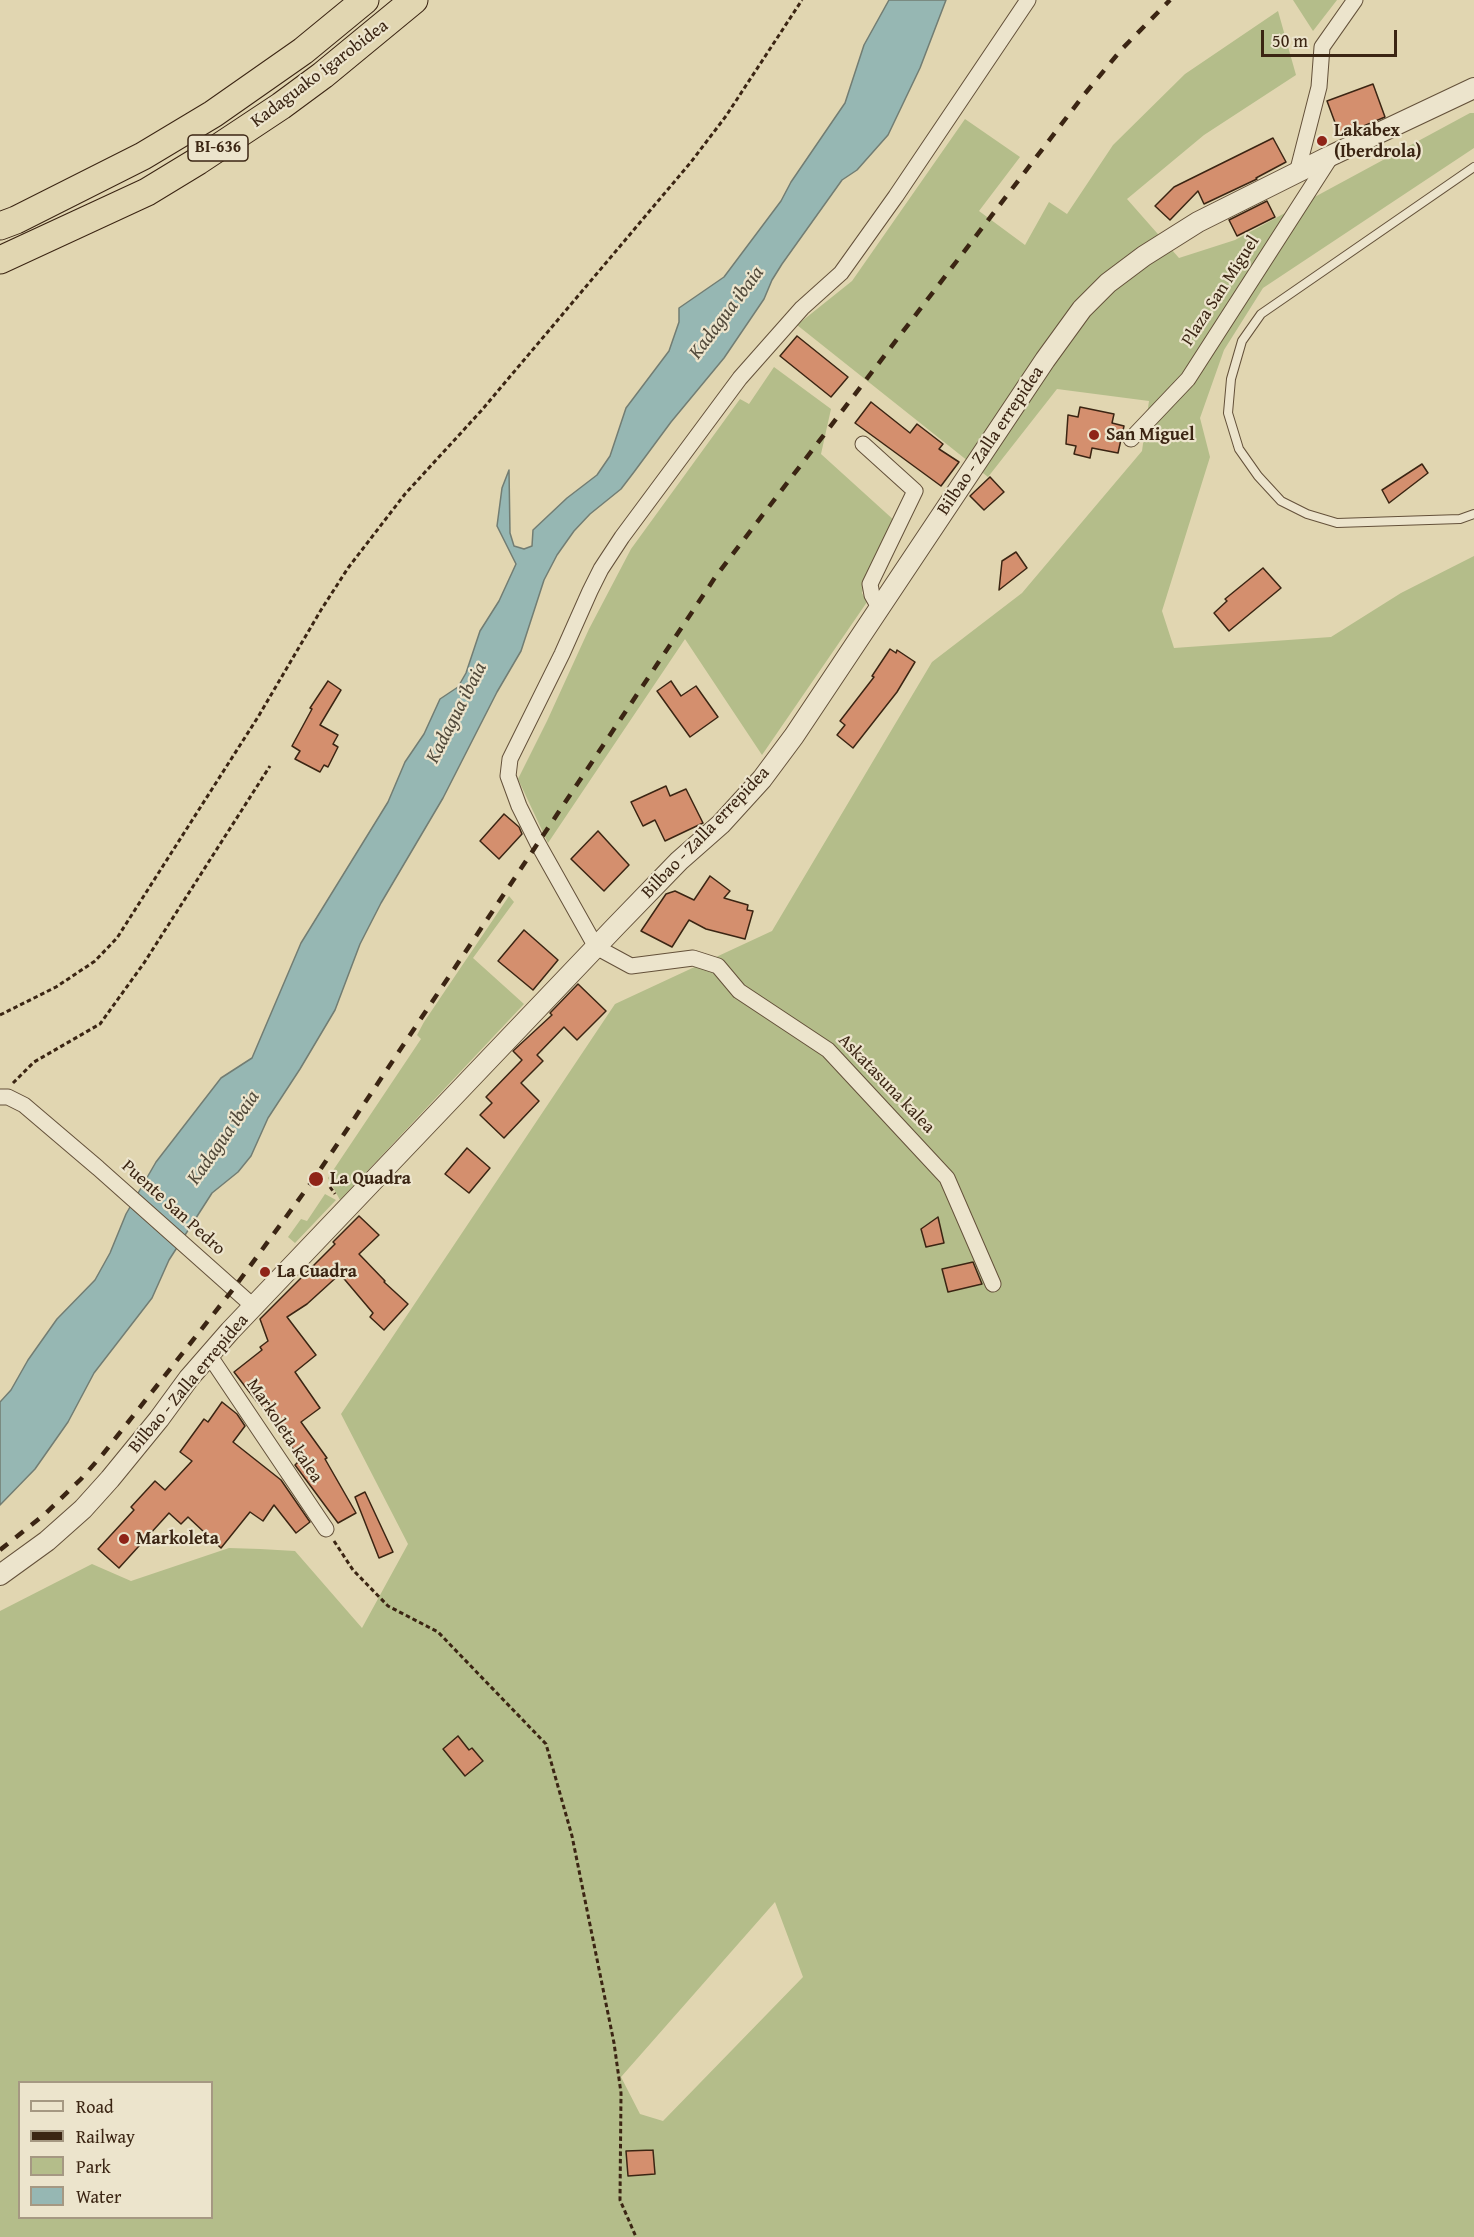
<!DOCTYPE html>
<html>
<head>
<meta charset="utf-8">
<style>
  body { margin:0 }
  #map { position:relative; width:1474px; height:2237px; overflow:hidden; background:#e1d6b1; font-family:"Gentium Book Plus",serif }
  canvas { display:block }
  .legend { position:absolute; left:18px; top:2081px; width:195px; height:138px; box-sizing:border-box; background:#ece4cc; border:2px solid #a59882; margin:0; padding:8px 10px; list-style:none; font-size:18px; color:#3b2513 }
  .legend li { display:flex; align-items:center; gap:12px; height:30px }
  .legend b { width:30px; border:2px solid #a59882 }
  .scale { position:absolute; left:1261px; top:30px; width:136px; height:27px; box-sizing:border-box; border:3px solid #3b2513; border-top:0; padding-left:8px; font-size:18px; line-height:21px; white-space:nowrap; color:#3b2513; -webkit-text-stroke:4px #ece4cc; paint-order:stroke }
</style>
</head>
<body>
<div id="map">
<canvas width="1474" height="2237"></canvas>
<ul class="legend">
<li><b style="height:8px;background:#ece4cc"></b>Road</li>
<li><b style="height:8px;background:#3b2513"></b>Railway</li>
<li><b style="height:16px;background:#b4bd8a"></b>Park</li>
<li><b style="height:16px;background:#96b7b3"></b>Water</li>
</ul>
<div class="scale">50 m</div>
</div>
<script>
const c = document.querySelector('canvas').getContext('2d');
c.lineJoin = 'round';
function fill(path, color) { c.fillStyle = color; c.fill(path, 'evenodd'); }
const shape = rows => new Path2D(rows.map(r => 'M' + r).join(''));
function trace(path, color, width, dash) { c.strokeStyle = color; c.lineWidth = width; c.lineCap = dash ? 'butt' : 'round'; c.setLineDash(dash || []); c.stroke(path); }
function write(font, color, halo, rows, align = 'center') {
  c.font = font + ' "Gentium Book Plus",serif'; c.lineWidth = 4.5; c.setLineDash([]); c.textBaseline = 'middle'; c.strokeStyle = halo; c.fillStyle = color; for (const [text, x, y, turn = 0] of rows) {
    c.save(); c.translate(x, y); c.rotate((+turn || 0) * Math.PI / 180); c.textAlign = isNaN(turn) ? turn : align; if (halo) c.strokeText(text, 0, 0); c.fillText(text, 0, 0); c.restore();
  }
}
const green = shape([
  [1293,0,1337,0,1313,31],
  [1278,11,1296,75,1204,135,1127,199,1179,258,1235,240,1470,113,1474,113,1474,148,1263,288,1224,350,1200,418,1210,457,1162,611,1174,648,1331,637,1401,593,1474,556,1474,2237,0,2237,0,1611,92,1564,131,1581,229,1548,260,1549,295,1551,362,1628,408,1544,341,1414,615,1004,772,931,932,662,1022,593,1142,451,1149,401,1057,389,988,477,797,325,852,281,965,119,1020,157,979,211,1025,245,1049,202,1067,214,1113,145,1185,74],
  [775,1902,803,1977,663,2121,640,2114,621,2077],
  [20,2082,212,2082,212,2218,20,2218],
  [774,367,831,409,821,454,896,522,869,568,862,593,867,602,762,755,685,639,548,843,518,779,547,721,589,629,631,549,740,399,749,404],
  [509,896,514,902,473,958,524,1004,340,1200,328,1178,421,1039,417,1035,424,1022],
  [325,1194,336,1200,295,1243,288,1237,301,1219,307,1221]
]);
const water = shape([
  [889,0,946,0,920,68,888,135,857,170,842,180,782,264,772,280,764,299,724,358,671,422,634,472,621,489,590,514,574,531,557,555,544,580,521,651,497,692,443,798,381,903,360,944,335,1010,300,1069,268,1118,251,1156,238,1172,212,1193,169,1260,152,1298,94,1373,68,1422,35,1469,0,1505,0,1402,11,1390,28,1360,57,1319,95,1280,110,1253,126,1214,156,1162,221,1078,252,1058,301,943,388,802,405,762,424,734,440,699,458,687,466,673,480,631,499,601,516,564,497,526,502,488,509,470,510,533,514,546,524,549,532,546,533,530,567,498,597,475,610,456,626,408,669,351,679,322,679,308,724,277,781,201,791,182,845,103,864,45,889,0]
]);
const building = shape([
  [1373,84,1385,117,1340,136,1327,101,1373,84],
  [1273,138,1286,162,1256,178,1257,179,1204,204,1198,191,1170,220,1155,206,1174,187,1273,138],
  [1267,201,1275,217,1237,236,1229,220,1267,201],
  [797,336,848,377,831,397,780,356,797,336],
  [871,402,910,433,917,424,943,444,939,449,959,462,941,486,855,423,871,402],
  [1080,407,1114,414,1112,423,1124,426,1118,453,1092,448,1090,458,1074,454,1076,446,1066,444,1068,415,1078,417,1080,407],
  [1422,464,1428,473,1389,503,1382,490,1422,464],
  [990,477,1004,492,984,510,970,496,990,477],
  [1016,552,1027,568,999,590,1002,561,1016,552],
  [1263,568,1281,588,1229,631,1214,613,1227,601,1225,599,1263,568],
  [890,649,896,653,897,650,915,662,897,692,853,748,837,735,845,725,840,721,874,677,872,676,890,649],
  [328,681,341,690,320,725,338,735,333,744,338,747,328,767,324,765,320,772,295,759,300,751,292,746,312,709,310,708,328,681],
  [671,681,681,696,696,686,718,717,690,737,657,691,671,681],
  [666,786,670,796,686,789,703,823,665,841,655,820,643,826,631,802,666,786],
  [504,814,519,827,522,834,499,859,480,841,504,814],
  [598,831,629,865,604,891,571,859,598,831],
  [710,876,730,891,724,898,748,905,747,910,753,911,745,939,706,929,689,920,672,947,641,931,666,894,675,891,694,900,710,876],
  [524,930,558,960,533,990,498,961,524,930],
  [578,984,606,1011,577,1040,564,1027,537,1055,543,1061,521,1083,539,1101,504,1138,480,1115,492,1103,486,1097,522,1060,513,1051,552,1015,550,1013,578,984],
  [467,1148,490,1168,469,1193,445,1174,467,1148],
  [359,1216,379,1235,359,1254,385,1281,384,1282,408,1304,384,1330,370,1317,373,1313,340,1274,307,1304,287,1317,316,1355,295,1372,320,1408,301,1422,327,1458,325,1459,356,1513,338,1523,295,1465,301,1459,234,1372,262,1350,260,1347,268,1341,260,1319,335,1244,333,1242,359,1216],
  [938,1217,944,1243,926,1247,921,1229,938,1217],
  [973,1262,982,1284,948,1292,942,1269,973,1262],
  [222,1402,237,1414,245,1426,233,1442,281,1480,310,1522,296,1533,274,1505,263,1521,250,1512,221,1548,188,1517,181,1524,169,1513,119,1568,98,1549,134,1510,131,1507,155,1481,165,1490,192,1461,180,1452,204,1419,208,1422,222,1402],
  [365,1492,393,1552,379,1558,355,1497,365,1492],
  [458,1736,469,1750,472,1748,483,1761,465,1776,443,1749,458,1736],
  [653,2150,655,2174,628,2176,626,2151,653,2150]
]);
const path = shape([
  [0,1015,56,987,95,961,117,938,258,717,321,610,348,568,405,494,481,411,691,162,726,116,802,0],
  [13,1083,34,1062,100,1024,144,963,270,766],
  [330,1187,335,1194],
  [334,1541,353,1570,388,1606,438,1632,546,1744,572,1836,614,2043,621,2093,620,2200,636,2237]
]);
const service = shape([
  [1474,167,1261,314,1242,341,1231,379,1228,413,1239,449,1258,476,1281,501,1307,514,1337,523,1460,519,1474,514]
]);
const minor = shape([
  [1297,173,1319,87,1322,47,1355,0],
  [1131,439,1188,379,1332,155],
  [863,444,915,491,870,584,872,595,880,609],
  [0,1097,8,1097,24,1105,98,1168,253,1306],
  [993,1284,947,1178,828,1050,739,991,718,966,693,958,631,966,596,947,537,842,519,806,508,776,510,759,562,654,590,591,601,569,622,537,740,378,802,308,841,273,896,196,1028,0],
  [209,1355,326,1529]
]);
const tertiary = shape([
  [0,1575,47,1541,83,1509,110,1479,159,1419,189,1378,230,1331,616,926,679,861,721,824,762,779,794,736,1045,360,1082,309,1108,283,1144,256,1198,222,1328,157,1474,88]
]);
const motorway = shape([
  [0,226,16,220,143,156,213,114,303,51,365,0],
  [0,260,147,192,198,161,281,106,323,75,414,0]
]);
const rail = shape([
  [0,1550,45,1514,81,1479,103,1454,234,1288,316,1176,716,576,1083,96,1121,50,1170,0]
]);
const markers = [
  [1322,141,6,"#8f2418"],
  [1094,435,6,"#8f2418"],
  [316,1179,8,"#8f2418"],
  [265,1272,6,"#8f2418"],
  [124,1539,6,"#8f2418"]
];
const shields = [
  [218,148,60]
];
const shieldNames = [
  ["BI-636",218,148]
];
const streetNames = [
  ["Kadaguako igarobidea",320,74,-37],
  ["Plaza San Miguel",1221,291,-57],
  ["Bilbao - Zalla errepidea",991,441,-56],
  ["Bilbao - Zalla errepidea",706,833,-46],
  ["Askatasuna kalea",886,1084,46],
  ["Puente San Pedro",173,1208,42],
  ["Bilbao - Zalla errepidea",189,1384,-50],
  ["Markoleta kalea",284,1431,56]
];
const poiNames = [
  ["Lakabex",1334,131],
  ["(Iberdrola)",1334,152],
  ["San Miguel",1106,435],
  ["La Quadra",330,1179],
  ["La Cuadra",277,1272],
  ["Markoleta",136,1539]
];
const waterNames = [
  ["Kadagua ibaia",727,313,-53],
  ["Kadagua ibaia",457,713,-63],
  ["Kadagua ibaia",224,1138,-55]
];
fill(green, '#b4bd8a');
fill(water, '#96b7b3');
trace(water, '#727d73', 1.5);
fill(building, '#d48f6e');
trace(building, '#3b2513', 1.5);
trace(service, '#64513a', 10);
trace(minor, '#64513a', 17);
trace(tertiary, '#64513a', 22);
trace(motorway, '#3b2513', 29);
trace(path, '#3b2513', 3, [4.5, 3]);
trace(service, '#ece4cc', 8);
trace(minor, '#ece4cc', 15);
trace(tertiary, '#ece4cc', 20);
trace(motorway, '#e1d6b1', 27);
trace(rail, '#3b2513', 4.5, [10, 10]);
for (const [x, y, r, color] of markers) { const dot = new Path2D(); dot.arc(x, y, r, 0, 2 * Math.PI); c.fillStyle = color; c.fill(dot); trace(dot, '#ece4cc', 2); }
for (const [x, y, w] of shields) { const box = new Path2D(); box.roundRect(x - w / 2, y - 13, w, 26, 4.5); c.fillStyle = '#ece4cc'; c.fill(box); trace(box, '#3b2513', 1.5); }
write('bold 16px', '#3b2513', null, shieldNames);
write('18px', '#3b2513', '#ece4cc', streetNames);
write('bold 18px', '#3b2513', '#ece4cc', poiNames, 'left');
write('italic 20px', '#524a3b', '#ece4cc', waterNames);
</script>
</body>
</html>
